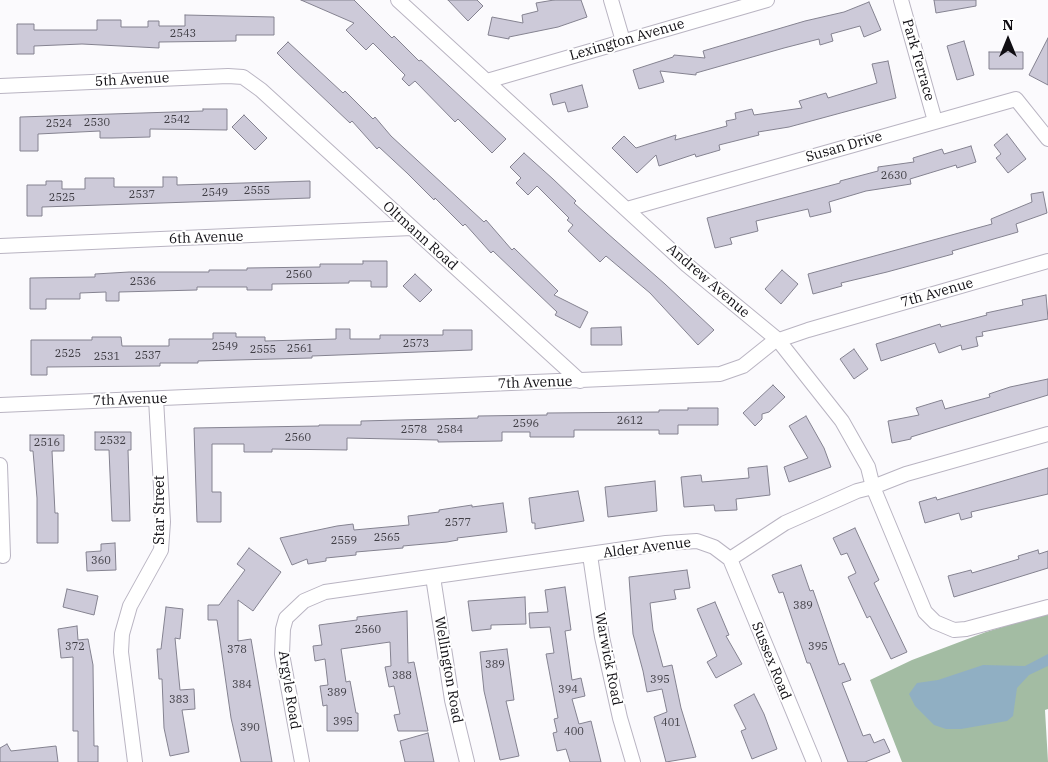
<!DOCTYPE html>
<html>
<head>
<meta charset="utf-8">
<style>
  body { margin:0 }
  #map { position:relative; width:1048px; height:762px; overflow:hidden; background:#fbfafd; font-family:"IBM Plex Serif",serif }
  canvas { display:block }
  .north { position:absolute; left:983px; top:15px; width:50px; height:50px; -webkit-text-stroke:4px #fff; paint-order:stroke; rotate:0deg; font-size:14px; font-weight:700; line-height:20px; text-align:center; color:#100e13 }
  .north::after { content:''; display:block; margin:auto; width:18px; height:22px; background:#100e13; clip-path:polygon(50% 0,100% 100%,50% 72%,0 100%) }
</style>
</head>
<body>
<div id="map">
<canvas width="1048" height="762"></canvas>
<div class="north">N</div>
</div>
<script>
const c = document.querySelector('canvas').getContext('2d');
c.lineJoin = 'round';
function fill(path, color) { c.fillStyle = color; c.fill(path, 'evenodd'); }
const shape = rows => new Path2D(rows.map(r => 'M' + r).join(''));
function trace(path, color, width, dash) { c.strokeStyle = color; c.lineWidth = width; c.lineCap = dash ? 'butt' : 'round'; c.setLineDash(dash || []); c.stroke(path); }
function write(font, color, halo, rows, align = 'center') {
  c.font = font + ' "IBM Plex Serif",serif'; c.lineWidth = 4; c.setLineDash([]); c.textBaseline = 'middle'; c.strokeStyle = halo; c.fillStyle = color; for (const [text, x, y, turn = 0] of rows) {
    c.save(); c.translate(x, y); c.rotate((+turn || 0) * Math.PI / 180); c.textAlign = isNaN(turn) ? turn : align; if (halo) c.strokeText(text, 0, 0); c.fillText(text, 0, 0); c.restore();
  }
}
const forest = shape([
  [1048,613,1048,709,1045,710,1048,762,902,762,870,680,912,660,986,632]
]);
const water = shape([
  [1048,654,1048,666,1029,675,1017,688,1013,716,1007,721,961,729,946,729,934,725,915,706,909,694,917,683,938,680,983,665,1025,666]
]);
const building = shape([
  [301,0,354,0,392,38,394,36,419,61,421,60,506,139,492,153,458,119,455,122,415,81,409,86,402,79,405,75,373,43,366,50,346,30,354,23,301,0],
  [448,0,477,0,483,6,468,21,448,0],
  [554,0,581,0,587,17,558,27,509,37,509,39,488,35,492,17,523,23,522,15,538,11,536,3,554,0],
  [934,0,976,0,976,6,936,13,934,0],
  [869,2,881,30,864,37,860,26,831,34,833,41,820,45,819,39,784,48,696,73,696,75,660,71,664,82,639,89,633,70,673,57,674,55,705,58,703,51,805,21,844,12,869,2],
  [185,15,274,17,274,35,236,35,236,41,159,42,159,48,82,44,34,46,34,54,17,54,17,24,34,24,34,30,97,30,97,20,121,20,121,27,148,27,148,21,159,21,159,26,185,26,185,15],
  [1048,38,1048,85,1029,75,1048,38],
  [964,41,974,75,957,80,947,46,964,41],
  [288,42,343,93,345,91,373,119,375,117,391,136,484,222,486,220,512,250,514,248,558,291,554,295,588,312,580,328,555,315,557,312,493,251,491,253,465,224,463,226,435,198,434,200,407,173,379,147,377,149,352,121,350,123,293,69,277,53,288,42],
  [989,52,1023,52,1023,69,989,69,989,52],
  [888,61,896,98,789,127,758,132,759,135,719,145,720,150,696,157,695,154,659,166,656,155,637,173,612,148,624,136,636,148,676,135,675,140,727,126,726,121,736,119,735,113,752,109,754,115,802,108,799,101,826,93,828,98,877,83,872,64,888,61],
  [582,85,588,107,568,112,565,102,553,105,550,94,582,85],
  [203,109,227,109,227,130,150,129,150,137,112,138,100,138,100,131,38,134,38,151,20,151,20,117,203,111,203,109],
  [244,115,267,138,255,150,232,127,244,115],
  [1007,134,1026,159,1008,173,996,158,1001,154,994,145,1007,134],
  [971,146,976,162,957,168,956,165,910,179,911,184,866,191,829,202,831,212,810,217,808,209,756,221,758,231,730,238,732,244,715,248,707,218,840,183,840,181,878,171,878,167,914,162,913,158,942,149,944,154,971,146],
  [524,153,553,179,576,201,574,203,607,233,665,284,714,330,698,345,650,293,606,256,600,262,568,231,573,225,567,220,569,218,537,186,528,195,516,183,521,178,510,167,524,153],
  [163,177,177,177,177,185,310,181,310,198,42,207,42,216,27,216,27,185,46,185,46,181,62,181,62,189,85,189,85,178,114,178,114,187,163,187,163,177],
  [1043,192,1047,213,1016,224,1018,232,952,251,953,254,887,272,841,283,842,286,813,294,808,274,992,224,991,219,1032,202,1031,194,1043,192],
  [363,261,387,261,387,287,371,287,371,281,349,281,349,283,272,284,272,290,247,290,247,287,197,287,197,290,119,292,119,301,106,301,106,292,80,293,80,299,46,299,46,309,30,309,30,278,95,277,95,274,129,272,209,272,209,270,247,270,247,268,320,267,320,264,363,264,363,261],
  [782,270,798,284,781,304,765,289,782,270],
  [415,274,432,290,420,302,403,286,415,274],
  [1046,295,1048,319,982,332,983,336,976,337,978,346,962,350,961,345,939,353,935,343,881,361,876,344,940,324,941,327,987,315,986,313,1023,305,1022,300,1046,295],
  [621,327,622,345,591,345,591,328,621,327],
  [336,329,350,329,350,339,380,339,380,335,443,335,443,330,472,330,472,350,312,356,312,358,198,361,198,363,160,363,160,366,47,367,47,375,31,375,31,340,92,340,92,337,121,337,122,346,169,346,169,339,213,339,213,333,236,333,236,337,265,337,265,341,336,339,336,329],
  [854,349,868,369,854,379,840,359,854,349],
  [1048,379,1048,395,911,437,911,439,892,443,888,421,919,415,916,408,942,400,945,409,990,397,989,394,1010,387,1048,379],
  [773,385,785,397,769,412,762,414,762,419,755,426,743,413,773,385],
  [688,408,718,408,718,425,678,425,678,434,659,434,659,430,574,430,574,437,530,437,530,432,502,432,502,441,438,442,438,440,347,438,347,450,272,449,272,452,244,452,244,444,212,444,212,492,221,492,221,522,197,522,194,428,319,426,319,425,361,425,361,421,478,418,478,416,547,415,547,413,659,412,659,410,688,410,688,408],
  [806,416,824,448,831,467,789,482,784,467,808,458,789,426,806,416],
  [95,432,131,432,131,450,128,450,130,521,112,521,109,450,95,450,95,432],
  [30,435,64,435,64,451,52,451,55,513,58,513,58,543,37,543,37,498,33,451,30,451,30,435],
  [767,466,770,495,736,499,737,510,715,511,714,505,684,507,681,477,701,475,702,482,749,478,748,468,767,466],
  [1048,468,1048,494,971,512,972,517,961,520,959,513,925,523,919,502,936,497,937,500,1048,468],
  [655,481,657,511,608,517,605,487,655,481],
  [578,491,584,521,535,529,535,523,532,523,529,498,578,491],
  [503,503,507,532,457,538,458,540,447,542,403,546,403,548,356,552,356,555,326,558,326,561,308,564,307,559,292,565,280,538,337,526,353,524,354,530,409,525,408,516,439,512,439,510,472,505,472,507,503,503],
  [855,528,879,580,874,583,907,652,891,659,870,616,867,618,848,577,856,573,847,553,841,555,833,538,855,528],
  [115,543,116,570,87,571,86,552,101,551,101,544,115,543],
  [249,548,281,572,253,611,238,600,238,641,251,639,272,762,241,762,231,718,217,620,208,620,208,605,219,605,245,570,237,564,249,548],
  [1038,550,1039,554,1048,551,1048,568,954,597,948,576,971,570,972,573,1019,559,1018,556,1038,550],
  [801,565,810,591,813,590,839,665,844,663,851,680,842,683,863,736,870,734,874,743,884,739,890,752,865,762,848,762,810,663,807,663,783,592,779,593,772,575,801,565],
  [687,570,690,588,674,590,676,599,650,603,653,630,663,667,672,665,681,708,696,757,666,762,654,717,667,712,662,689,647,692,643,671,633,634,629,577,687,570],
  [565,587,571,630,565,631,572,680,581,678,585,696,572,699,579,724,591,721,601,762,570,762,566,749,557,751,553,733,557,732,554,719,558,718,546,654,554,653,550,627,530,628,529,613,548,612,545,590,565,587],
  [67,589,98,596,94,615,63,607,67,589],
  [525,597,526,624,491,625,491,629,472,631,468,601,525,597],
  [715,602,729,635,726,636,742,664,716,678,707,662,717,656,697,609,715,602],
  [166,607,183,609,180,639,175,638,180,690,194,689,195,709,182,710,189,752,170,756,164,728,162,679,159,679,157,649,161,649,166,607],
  [407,611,408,663,414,662,428,731,398,731,394,715,400,714,394,686,389,687,385,667,391,666,390,642,341,649,346,682,350,681,356,713,358,713,358,731,327,731,327,705,323,706,320,686,328,685,325,659,315,661,313,646,322,645,319,625,357,620,357,617,407,611],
  [77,626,78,640,88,639,93,665,94,746,98,746,98,762,78,762,78,731,73,731,73,657,61,658,58,629,77,626],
  [507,649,514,700,506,701,519,756,500,760,484,691,480,652,507,649],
  [754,694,764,714,777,749,752,759,741,731,746,729,734,705,754,694],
  [428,733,434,762,405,762,400,741,428,733],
  [7,744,11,751,56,746,58,762,0,762,0,748,7,744]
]);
const minor = shape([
  [398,0,687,265,778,340,842,421,868,467,873,487,925,612,935,622,954,630,966,629,1048,607],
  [611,0,623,41],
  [901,0,935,121],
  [487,81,767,0],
  [0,86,228,76,243,77,261,90,580,381],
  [627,209,1016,99,1048,139],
  [0,246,412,228],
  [0,405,720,374,743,366,773,342,808,330,1048,261],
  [0,465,3,556],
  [590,555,602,637,620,718,633,762],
  [730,559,814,762],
  [433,577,452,700,467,762],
  [135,762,121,652,122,634,130,606,161,550,163,522,156,399],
  [302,762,282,654,283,629,286,618,304,601,325,592,666,543,697,541,714,547,730,559,785,523,857,491,873,487,906,474,1048,434]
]);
const numberNames = [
  ["2543",183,34],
  ["2542",177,120],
  ["2530",97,123],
  ["2524",59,124],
  ["2630",894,176],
  ["2555",257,191],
  ["2549",215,193],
  ["2537",142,195],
  ["2525",62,198],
  ["2560",299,275],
  ["2536",143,282],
  ["2573",416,344],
  ["2549",225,347],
  ["2561",300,349],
  ["2555",263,350],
  ["2525",68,354],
  ["2537",148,356],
  ["2531",107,357],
  ["2612",630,421],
  ["2596",526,424],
  ["2578",414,430],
  ["2584",450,430],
  ["2560",298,438],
  ["2532",113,441],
  ["2516",47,443],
  ["2577",458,523],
  ["2565",387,538],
  ["2559",344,541],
  ["360",101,561],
  ["389",803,606],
  ["2560",368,630],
  ["372",75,647],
  ["395",818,647],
  ["378",237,650],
  ["389",495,665],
  ["388",402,676],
  ["395",660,680],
  ["384",242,685],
  ["394",568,690],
  ["389",337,693],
  ["383",179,700],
  ["395",343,722],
  ["401",671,723],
  ["390",250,728],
  ["400",574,732]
];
const streetNames = [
  ["Lexington Avenue",627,40,-16],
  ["Park Terrace",918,60,74],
  ["5th Avenue",132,80,-3],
  ["Susan Drive",844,147,-16],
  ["Oltmann Road",420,236,42],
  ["6th Avenue",206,238,-2],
  ["Andrew Avenue",708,281,41],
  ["7th Avenue",937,293,-16],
  ["7th Avenue",535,383,-2],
  ["7th Avenue",130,400,-2],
  ["Star Street",160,510,-90],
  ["Alder Avenue",647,548,-7],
  ["Warwick Road",608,659,79],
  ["Sussex Road",771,661,68],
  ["Wellington Road",448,670,80],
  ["Argyle Road",289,690,81]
];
fill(forest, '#a3bca3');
fill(water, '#90afc3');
fill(building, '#cdcad9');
trace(building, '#848290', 1);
trace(minor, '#b9b4c2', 16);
trace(minor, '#fff', 14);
write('11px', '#3f3d44', null, numberNames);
write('14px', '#100e13', '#fff', streetNames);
</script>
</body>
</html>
